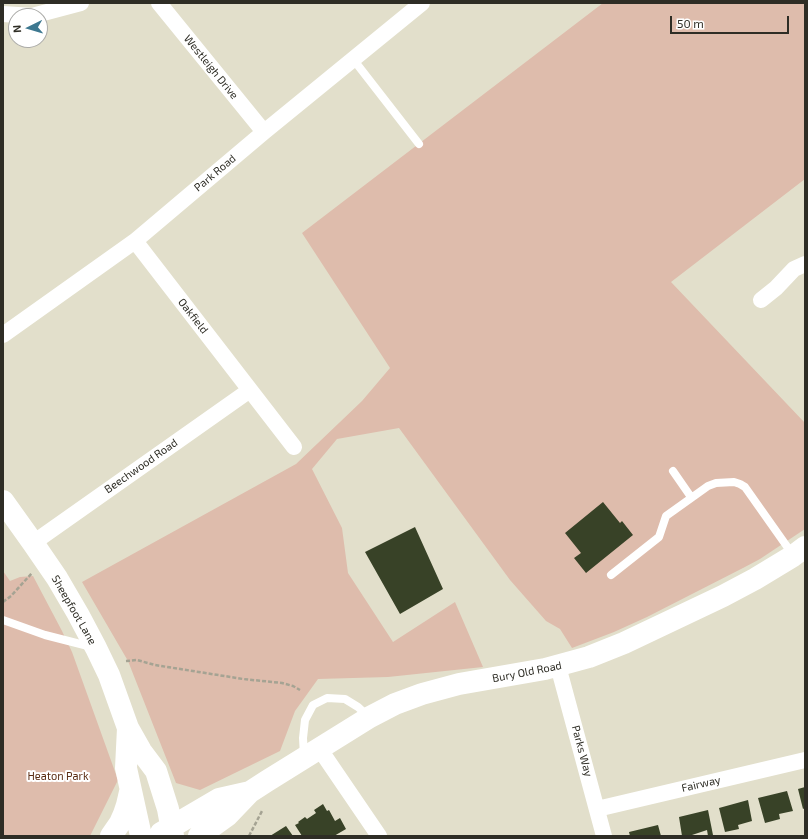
<!DOCTYPE html>
<html>
<head>
<meta charset="utf-8">
<style>
  body { margin:0 }
  #map { position:relative; width:808px; height:839px; overflow:hidden; background:#e2dfcb; font-family:"Exo 2",sans-serif }
  canvas { display:block }
  .frame { position:absolute; inset:0; border:4px solid #2e2d25; pointer-events:none }
  .north { position:absolute; left:8px; top:8px; width:40px; height:40px; box-sizing:border-box; background:#fff; border:1px solid #ababa8; border-radius:50%; rotate:265deg; font-size:11px; font-weight:700; line-height:16px; text-align:center; color:#2e2d25 }
  .north::after { content:''; display:block; margin:auto; width:14px; height:18px; background:#3d7890; clip-path:polygon(50% 0,100% 100%,50% 72%,0 100%) }
  .scale { position:absolute; left:670px; top:16px; width:119px; height:18px; box-sizing:border-box; border:2px solid #2e2d25; border-top:0; padding-left:5px; font-size:12px; line-height:14px; white-space:nowrap; color:#2e2d25; -webkit-text-stroke:3px #fff; paint-order:stroke }
</style>
</head>
<body>
<div id="map">
<canvas width="808" height="839"></canvas>
<div class="frame"></div>
<div class="north">N</div>
<div class="scale">50 m</div>
</div>
<script>
const c = document.querySelector('canvas').getContext('2d');
c.lineJoin = 'round';
function fill(path, color) { c.fillStyle = color; c.fill(path, 'evenodd'); }
const shape = rows => new Path2D(rows.map(r => 'M' + r).join(''));
function trace(path, color, width, dash) { c.strokeStyle = color; c.lineWidth = width; c.lineCap = dash ? 'butt' : 'round'; c.setLineDash(dash || []); c.stroke(path); }
function write(font, color, halo, rows, align = 'center') {
  c.font = font + ' "Exo 2",sans-serif'; c.lineWidth = 4; c.setLineDash([]); c.textBaseline = 'middle'; c.strokeStyle = halo; c.fillStyle = color; for (const [text, x, y, turn = 0] of rows) {
    c.save(); c.translate(x, y); c.rotate((+turn || 0) * Math.PI / 180); c.textAlign = isNaN(turn) ? turn : align; if (halo) c.strokeText(text, 0, 0); c.fillText(text, 0, 0); c.restore();
  }
}
const green = shape([
  [603,3,805,3,805,179,671,282,805,423,805,529,760,559,743,568,647,617,614,632,572,648,560,629,546,621,510,580,399,428,337,439,312,469,342,528,348,573,393,642,455,602,483,667,388,677,318,679,295,711,280,751,200,790,176,783,128,661,82,582,296,464,362,401,390,368,302,233],
  [3,571,10,581,20,577,33,576,62,631,72,652,118,780,90,836,3,836]
]);
const building = shape([
  [603,502,620,523,622,521,633,535,586,573,574,558,581,553,565,533],
  [415,527,443,589,400,614,365,552],
  [805,787,805,808,803,809,798,789],
  [787,791,793,811,779,814,780,819,765,823,758,798],
  [748,800,752,821,738,825,739,829,725,832,719,808],
  [323,804,327,811,329,810,335,821,340,818,346,829,334,836,302,836,295,825,299,823,298,822,305,817,307,819,316,813,314,810],
  [708,810,713,835,708,836,707,830,692,835,692,836,682,836,679,817],
  [658,825,661,836,630,836,629,832],
  [286,826,293,836,270,836]
]);
const path = shape([
  [3,602,11,596,32,573],
  [126,661,137,660,155,665,243,679,282,683,293,686,300,690],
  [249,836,262,811]
]);
const lane = shape([
  [353,59,419,144],
  [673,471,691,497],
  [611,575,659,537,666,516,708,486,716,483,734,482,740,484,745,487,793,555],
  [3,620,45,635,92,647],
  [304,756,303,738,305,720,313,705,327,698,345,699,358,707,369,717]
]);
const street = shape([
  [159,3,264,132],
  [3,14,32,16,81,3],
  [135,241,294,447],
  [761,300,776,288,794,269,805,264],
  [3,335,135,241,264,132,422,3],
  [33,543,250,390],
  [558,666,604,836],
  [319,748,379,836],
  [597,809,805,760]
]);
const primary = shape([
  [3,501,33,543,57,578,78,614,96,648,109,675,128,728,141,751,156,771,168,809,173,836],
  [128,728,126,768,141,836],
  [161,833,219,799,250,792],
  [111,836,120,823,124,814,127,805,130,792],
  [199,836,228,815,250,792,267,781,370,717,395,704,422,694,459,684,545,669,589,657,624,643,723,596,755,579,793,556,805,547]
]);
const streetNames = [
  ["Westleigh Drive",211,67,51],
  ["Park Road",215,173,-40],
  ["Oakfield",193,316,52],
  ["Beechwood Road",141,466,-35],
  ["Sheepfoot Lane",74,610,60],
  ["Bury Old Road",527,672,-11],
  ["Parks Way",582,751,75],
  ["Fairway",701,784,-13]
];
const parkNames = [
  ["Heaton Park",58,776]
];
fill(green, '#debcac');
fill(building, '#384227');
trace(path, '#a5a393', 2.5, [4, 2]);
trace(lane, '#fff', 8);
trace(street, '#fff', 16);
trace(primary, '#fff', 22);
write('11px', '#2e2d25', '#fff', streetNames);
write('11px', '#5b2e15', '#fff', parkNames);
</script>
</body>
</html>
